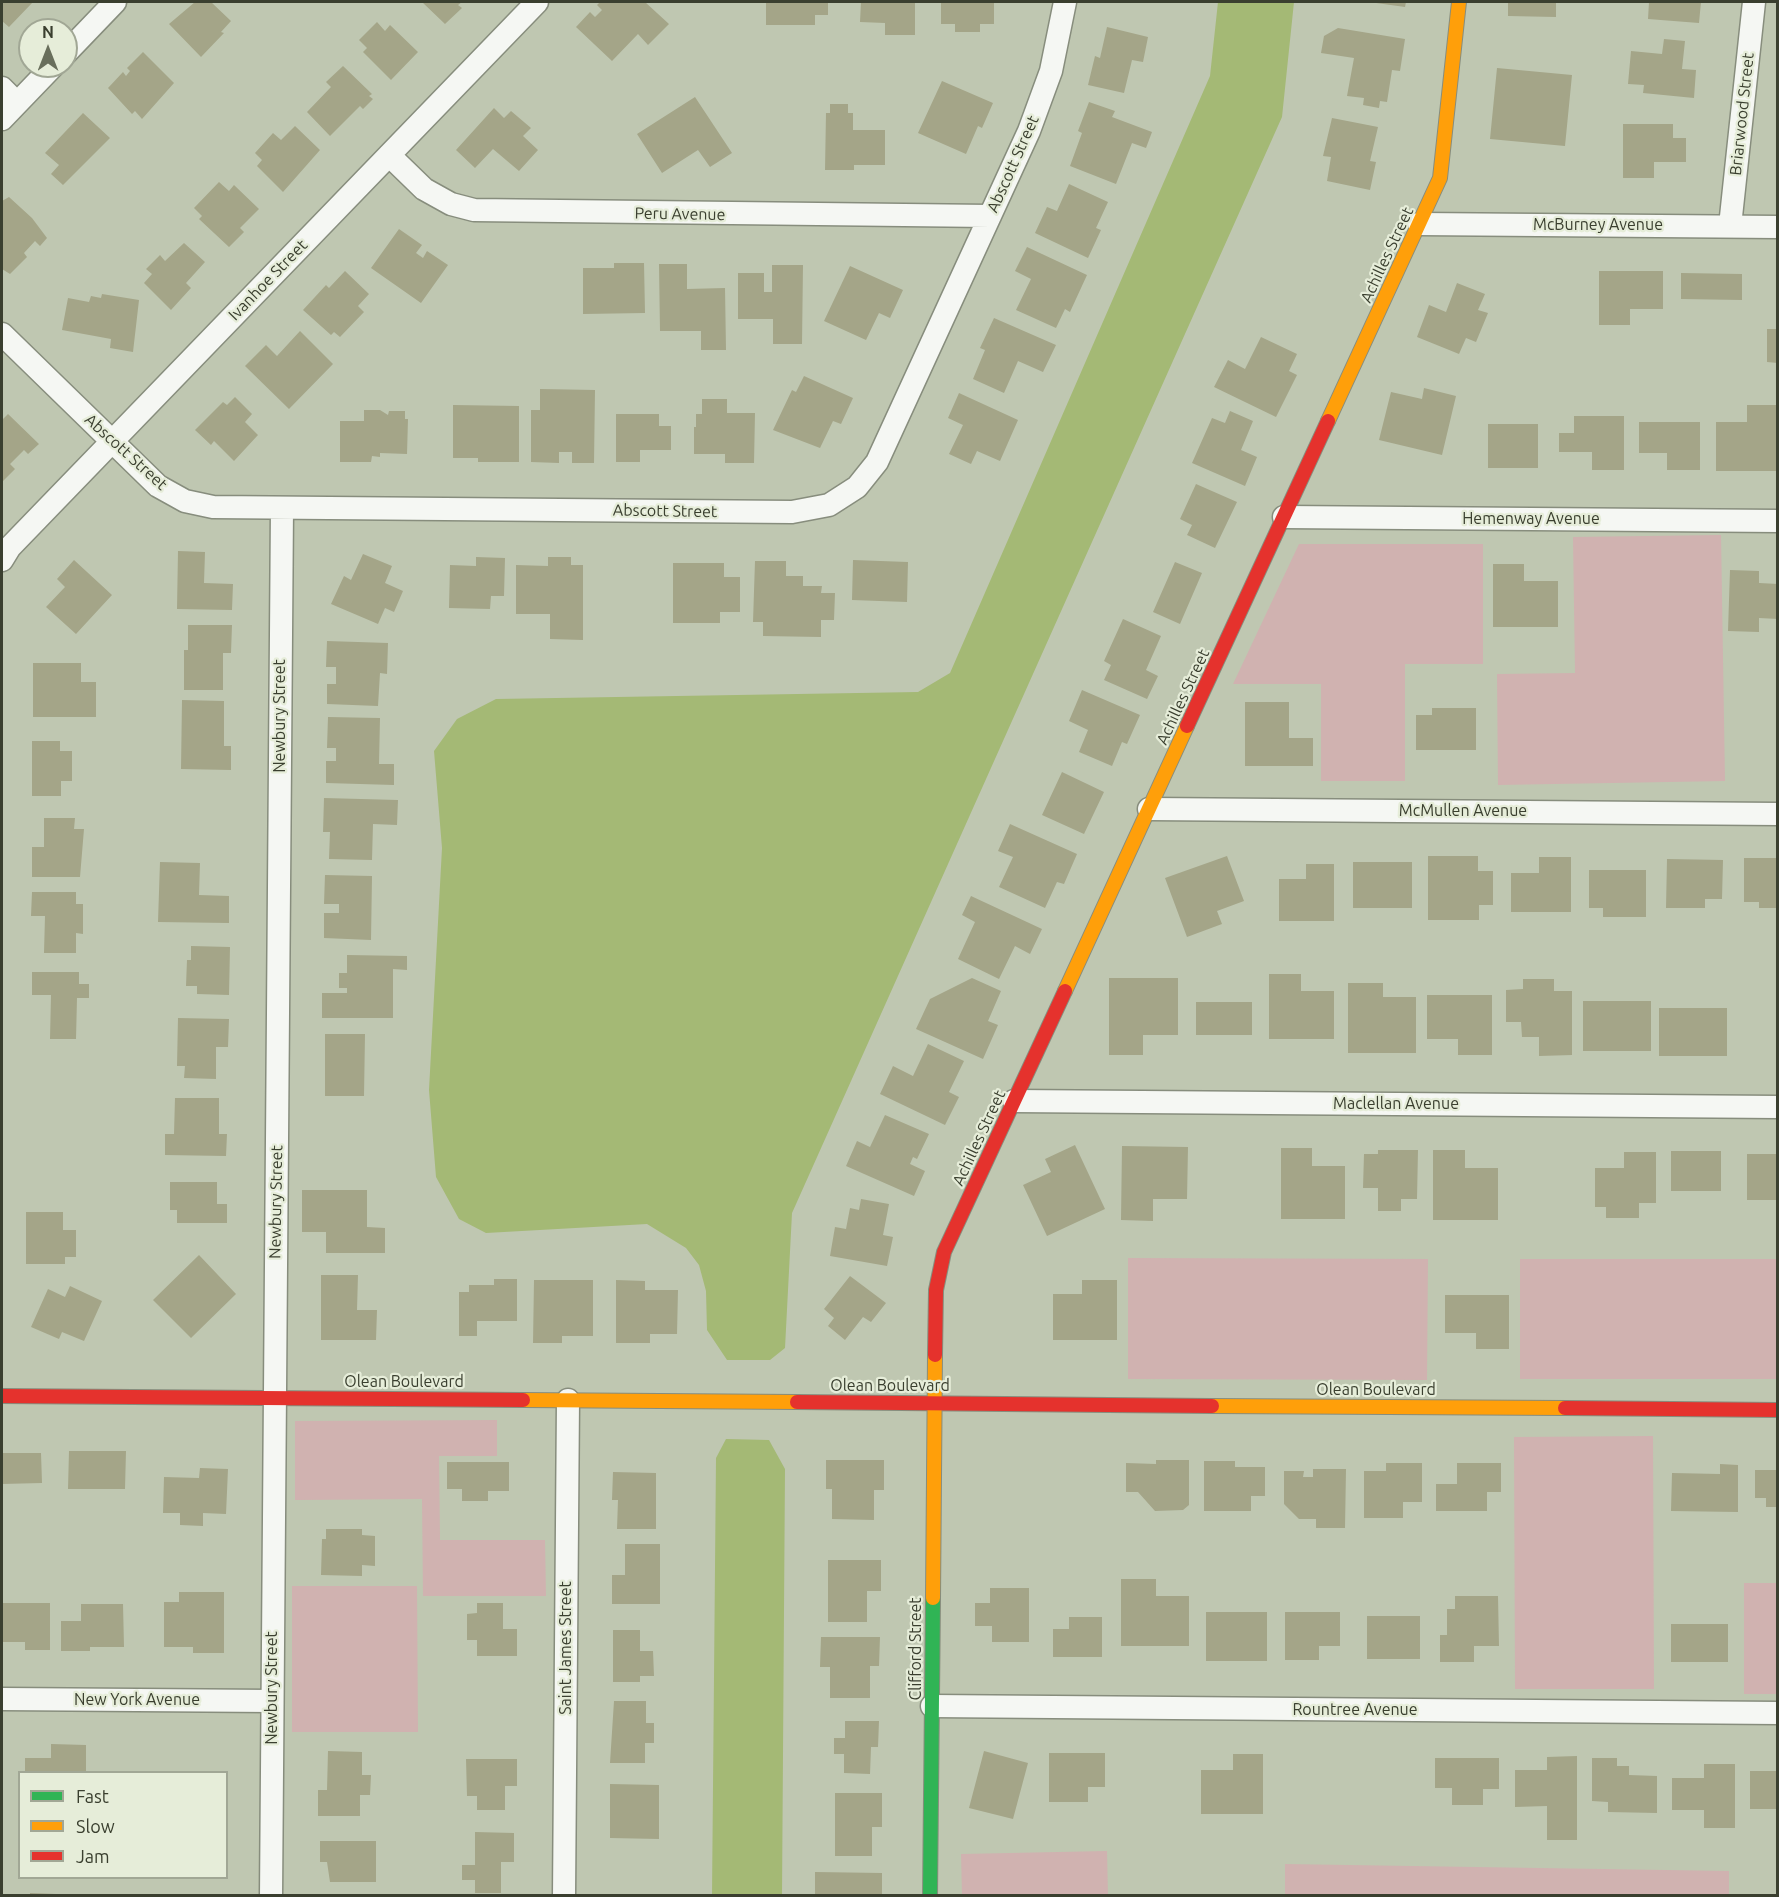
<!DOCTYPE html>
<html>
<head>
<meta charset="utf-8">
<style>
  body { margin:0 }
  #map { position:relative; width:1779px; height:1897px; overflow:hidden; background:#bfc7b1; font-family:Ubuntu,sans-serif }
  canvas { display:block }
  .frame { position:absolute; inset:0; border:3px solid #3a3f2f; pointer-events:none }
  .legend { position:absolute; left:18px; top:1771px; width:210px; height:108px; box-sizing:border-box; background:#e6edd9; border:2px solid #a1a795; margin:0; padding:8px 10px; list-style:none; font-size:18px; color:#3a3f2f }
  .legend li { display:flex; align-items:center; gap:12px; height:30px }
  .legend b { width:30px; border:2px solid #a1a795 }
  .north { position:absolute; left:18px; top:18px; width:60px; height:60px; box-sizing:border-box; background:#e6edd9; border:2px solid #a1a795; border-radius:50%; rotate:0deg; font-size:16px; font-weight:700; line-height:24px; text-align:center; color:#3a3f2f }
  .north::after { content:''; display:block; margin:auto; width:21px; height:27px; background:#696f5c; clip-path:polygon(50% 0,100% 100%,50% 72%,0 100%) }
</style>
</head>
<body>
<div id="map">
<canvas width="1779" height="1897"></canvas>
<div class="frame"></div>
<ul class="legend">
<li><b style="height:8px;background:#30b455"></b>Fast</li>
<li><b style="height:8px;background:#ff9f0a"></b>Slow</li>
<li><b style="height:8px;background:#e5322d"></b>Jam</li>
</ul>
<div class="north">N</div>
</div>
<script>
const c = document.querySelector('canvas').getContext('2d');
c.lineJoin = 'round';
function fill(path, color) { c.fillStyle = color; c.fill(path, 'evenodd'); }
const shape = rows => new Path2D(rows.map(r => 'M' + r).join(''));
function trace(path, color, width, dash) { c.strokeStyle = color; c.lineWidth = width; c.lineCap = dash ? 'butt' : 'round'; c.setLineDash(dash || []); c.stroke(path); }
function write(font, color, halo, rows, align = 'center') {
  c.font = font + ' Ubuntu,sans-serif'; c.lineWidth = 4.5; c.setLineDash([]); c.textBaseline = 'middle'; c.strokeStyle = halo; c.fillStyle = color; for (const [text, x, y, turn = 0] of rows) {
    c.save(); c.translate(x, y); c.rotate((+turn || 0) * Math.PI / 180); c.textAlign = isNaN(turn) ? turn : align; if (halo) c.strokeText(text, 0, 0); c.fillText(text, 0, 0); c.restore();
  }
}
const green = shape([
  [1721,535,1725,781,1498,785,1497,674,1575,673,1573,537],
  [1299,544,1483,544,1483,664,1405,664,1405,781,1321,781,1321,684,1233,684],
  [1128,1258,1428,1259,1427,1380,1128,1379],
  [1520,1259,1777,1259,1777,1379,1520,1379],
  [497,1420,497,1456,439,1456,440,1540,545,1540,546,1596,423,1596,422,1499,295,1500,295,1421],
  [1653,1436,1654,1689,1515,1689,1514,1437],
  [1744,1583,1777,1583,1777,1694,1744,1694],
  [292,1586,417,1586,418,1732,292,1732],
  [1107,1851,1108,1895,962,1895,961,1854],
  [1285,1864,1729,1871,1729,1895,1285,1895]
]);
const water = shape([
  [1218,2,1294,2,1282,117,792,1213,785,1348,770,1360,727,1360,707,1330,706,1291,699,1265,686,1248,647,1224,486,1233,459,1219,436,1177,429,1090,442,848,434,751,457,719,496,699,918,692,950,673,1210,76],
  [726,1439,769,1440,785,1469,782,1895,712,1895,716,1458]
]);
const building = shape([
  [2,2,33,2,9,27,2,21],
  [195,2,211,2,231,21,221,32,224,33,201,57,169,24],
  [422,2,462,2,458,5,462,8,445,24],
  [600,2,645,2,669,24,648,45,638,34,612,61,576,27,590,12,595,17,602,10,597,5],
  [766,2,828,2,828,15,815,15,815,25,766,25],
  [861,2,915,2,915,35,885,35,885,23,860,22],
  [941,2,994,2,994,24,980,24,980,32,955,32,955,24,941,24],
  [1369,2,1406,2,1405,7],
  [1508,2,1556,2,1556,17,1508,16],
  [1649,2,1701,2,1699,23,1648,19],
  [377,22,385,31,390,25,418,52,391,80,363,52,367,48,359,40],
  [1107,27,1148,37,1143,62,1132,60,1124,93,1088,85,1095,56,1100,58],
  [1338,28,1405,39,1400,71,1392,70,1387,102,1380,101,1379,108,1363,105,1364,98,1347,96,1354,58,1321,53,1324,36],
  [1664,39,1685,41,1682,69,1696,70,1694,98,1643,93,1644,85,1628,84,1631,51,1662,54],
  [143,52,174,83,142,119,135,111,132,114,108,88,123,72,126,76,130,71,127,68],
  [343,66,372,94,369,96,373,99,363,109,360,106,330,136,307,112,331,87,326,82],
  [1497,68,1572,75,1565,146,1490,139],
  [942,81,993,103,982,128,978,126,966,154,918,133],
  [695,97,732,153,710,167,698,150,662,173,637,134],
  [1089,102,1115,111,1112,117,1152,132,1146,148,1132,143,1116,184,1070,166,1082,133,1078,131],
  [830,104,848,104,848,113,853,113,853,130,885,130,885,165,854,165,854,170,825,170,826,113,830,113],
  [494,108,504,118,511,111,531,128,523,136,538,150,519,171,493,149,475,168,456,150],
  [83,113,110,138,63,185,51,174,59,165,45,153],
  [1332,118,1378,127,1370,161,1376,162,1370,190,1327,181,1331,157,1323,156],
  [1623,124,1673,124,1673,138,1686,138,1686,162,1654,162,1654,178,1623,178],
  [295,126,320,150,283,192,257,166,262,160,255,153,273,133,281,140],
  [219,182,229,191,234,185,259,209,240,228,244,232,229,247,199,219,202,216,194,208],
  [1069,184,1108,202,1096,228,1101,230,1088,258,1035,233,1047,207,1057,211],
  [9,197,32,218,47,238,40,246,35,241,24,253,27,257,10,274,2,269,2,201],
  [399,229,422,245,416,253,423,258,427,251,448,265,421,303,371,268],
  [184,243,205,262,186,283,191,288,171,310,144,283,152,274,146,269,160,255,165,261],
  [1027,247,1087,275,1070,312,1065,309,1056,328,1016,310,1031,279,1015,271],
  [614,263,644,263,645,313,583,314,583,268,614,268],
  [659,264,687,264,687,289,725,288,726,350,701,350,701,331,660,331],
  [772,265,803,265,802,344,773,344,773,319,738,319,738,273,764,273,764,292,772,292],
  [850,266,903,290,890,318,879,313,866,340,824,321],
  [345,271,369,294,358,306,364,312,340,337,334,332,331,335,303,310,326,285,329,288],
  [1599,271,1663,271,1663,309,1630,309,1630,325,1599,325],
  [1681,273,1742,274,1742,300,1681,299],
  [1457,283,1485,294,1478,310,1488,313,1476,342,1466,338,1459,354,1417,337,1429,305,1446,312],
  [102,294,139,300,133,352,110,348,111,339,62,330,68,298,89,302,91,296,101,298],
  [994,318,1056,345,1043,372,1018,361,1004,393,973,379,985,350,980,348],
  [1767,329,1778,329,1778,363,1767,362],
  [300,331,333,364,289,409,245,366,266,345,277,356],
  [1261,337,1297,354,1289,371,1297,375,1276,417,1214,387,1228,360,1245,369],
  [804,376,853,398,841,424,833,421,820,448,773,430,792,390,796,392],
  [1424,388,1456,396,1442,455,1379,440,1391,392,1422,399],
  [540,389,595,390,594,463,572,463,572,452,559,452,559,463,531,462,531,410,540,410],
  [959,393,1018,420,1000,461,977,451,971,464,949,454,963,425,948,418],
  [235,397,252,414,245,422,258,435,234,461,214,441,211,445,195,430,223,402,227,405],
  [702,399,727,399,727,413,755,413,754,463,725,463,725,454,694,454,694,427,696,427,696,414,702,414],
  [453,405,519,406,519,462,478,462,478,458,453,458],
  [1747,405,1778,405,1778,471,1716,471,1716,422,1747,422],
  [364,410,380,410,388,415,389,411,405,411,405,419,408,419,407,454,380,453,380,457,372,456,371,462,340,462,340,421,364,421],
  [1230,411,1253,421,1241,450,1257,457,1245,486,1192,463,1212,418,1225,423],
  [8,414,39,444,28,454,24,450,10,464,15,469,2,482,2,420],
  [616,414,659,414,659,426,671,426,671,450,640,450,640,462,616,462],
  [1574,416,1624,416,1624,470,1592,470,1592,452,1559,452,1559,433,1574,433],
  [1639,422,1700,422,1700,470,1667,470,1667,453,1639,453],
  [1488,424,1538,424,1538,468,1488,468],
  [1196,484,1237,502,1215,548,1187,535,1192,525,1180,519],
  [178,551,205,552,204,583,233,584,232,610,177,609],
  [363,554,392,566,385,583,403,591,394,612,385,608,378,624,331,604,344,576,351,580],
  [476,557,505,558,504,596,491,596,490,609,449,608,450,565,476,566],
  [548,557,571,557,571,565,583,565,583,640,550,639,550,614,516,614,516,565,548,566],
  [74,560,112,595,76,634,46,607,65,587,57,579],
  [853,560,908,562,907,602,852,600],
  [755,561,786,561,786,576,803,576,803,586,822,586,821,593,835,593,834,620,821,620,821,637,763,636,763,622,753,622],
  [1175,562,1202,573,1180,624,1153,612],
  [673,563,724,563,724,577,740,577,740,612,720,612,720,623,673,623],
  [1493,564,1524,564,1524,581,1558,581,1558,627,1493,627],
  [1730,570,1759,571,1759,583,1778,584,1778,619,1759,618,1759,632,1728,631],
  [1123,619,1161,636,1146,670,1158,676,1147,699,1104,680,1111,665,1104,661],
  [188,625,232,625,231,653,223,653,223,690,184,690,184,650,188,650],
  [327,641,388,643,387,674,380,673,378,706,327,704,327,684,336,684,336,667,326,667],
  [33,663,81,663,81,682,96,682,96,717,33,717],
  [1082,690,1140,715,1127,744,1122,742,1112,766,1079,752,1088,730,1069,721],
  [182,700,224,701,224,746,231,746,231,770,181,769],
  [1245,702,1289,702,1289,738,1313,738,1313,766,1245,766],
  [1432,708,1476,708,1476,750,1416,750,1416,715,1432,715],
  [328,717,380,718,379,764,394,764,394,785,326,783,326,761,336,761,336,748,327,748],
  [32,741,60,741,60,751,72,751,72,781,61,781,61,796,32,796],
  [1062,772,1104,792,1084,834,1042,815],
  [324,798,398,800,397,825,373,824,372,860,329,859,330,832,323,832],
  [44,818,75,818,74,829,84,829,80,877,32,877,32,847,44,847],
  [1010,824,1077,854,1064,884,1057,882,1045,908,999,887,1013,857,998,851],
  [1227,856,1244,901,1217,911,1222,924,1187,937,1165,878],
  [1428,856,1478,856,1478,871,1493,871,1493,905,1479,905,1479,920,1428,920],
  [1539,857,1571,857,1571,912,1511,912,1511,873,1539,873],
  [1744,858,1778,858,1778,908,1759,908,1759,902,1744,902],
  [1667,859,1723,860,1722,899,1705,899,1705,908,1666,908],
  [160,862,200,863,199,895,229,896,229,923,158,922],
  [1353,862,1412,862,1412,908,1353,908],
  [1306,864,1334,864,1334,921,1279,921,1279,879,1306,879],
  [1589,870,1646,870,1646,917,1603,917,1603,908,1589,908],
  [325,875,372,876,371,940,324,938,324,913,339,913,339,904,324,904],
  [32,892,76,892,76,904,83,904,83,934,76,933,76,953,44,953,45,916,31,916],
  [971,896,1042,929,1030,954,1015,946,999,979,958,959,975,922,962,915],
  [191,946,230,947,229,995,197,994,197,986,186,986,187,960,191,960],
  [347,955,407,956,407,970,393,969,393,1018,322,1018,322,993,347,993,347,988,339,988,339,973,347,973],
  [32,972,79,972,79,984,89,984,89,998,77,998,76,1039,50,1039,51,995,32,995],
  [1269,974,1301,974,1301,991,1334,991,1334,1039,1269,1039],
  [972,978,1001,991,988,1021,998,1025,983,1059,916,1029,930,999],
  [1109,978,1178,978,1178,1035,1143,1035,1143,1055,1109,1055],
  [1523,979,1554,979,1554,991,1572,991,1572,1055,1539,1056,1539,1037,1522,1037,1521,1022,1506,1022,1506,990,1523,989],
  [1348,983,1383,983,1383,997,1416,997,1416,1053,1348,1053],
  [1427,995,1492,995,1492,1055,1458,1055,1458,1039,1427,1039],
  [1583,1001,1651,1001,1651,1051,1583,1051],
  [1196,1002,1252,1002,1252,1035,1196,1035],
  [1659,1008,1727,1008,1727,1056,1659,1056],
  [178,1018,229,1019,228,1047,216,1047,216,1079,184,1078,185,1066,177,1066],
  [325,1034,365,1034,364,1096,325,1096],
  [928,1044,964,1061,949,1092,959,1097,945,1125,880,1094,893,1066,913,1076],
  [175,1098,219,1098,219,1134,227,1134,226,1156,165,1155,165,1134,174,1134],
  [885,1115,929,1134,917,1159,913,1157,910,1164,925,1171,914,1196,846,1166,857,1141,870,1147],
  [1075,1145,1105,1209,1047,1236,1023,1185,1051,1172,1045,1159],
  [1122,1146,1188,1147,1187,1199,1153,1199,1153,1221,1121,1220],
  [1281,1148,1312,1148,1312,1166,1345,1166,1345,1219,1281,1219],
  [1378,1150,1418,1150,1417,1199,1401,1199,1401,1211,1378,1211,1378,1188,1363,1188,1364,1154,1378,1154],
  [1433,1150,1465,1150,1465,1168,1498,1168,1498,1220,1433,1220],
  [1671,1151,1721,1151,1721,1191,1671,1191],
  [1624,1152,1656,1152,1656,1203,1639,1203,1639,1218,1606,1218,1606,1207,1595,1207,1595,1168,1624,1168],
  [1747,1154,1778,1154,1778,1200,1747,1200],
  [170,1182,217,1182,217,1204,227,1204,227,1223,177,1223,177,1210,170,1210],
  [302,1190,367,1190,367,1227,385,1228,385,1253,326,1253,326,1232,302,1232],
  [861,1199,889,1204,883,1235,893,1237,887,1266,830,1256,835,1227,846,1229,850,1208,859,1210],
  [26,1212,63,1212,63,1230,76,1230,76,1257,65,1257,65,1264,26,1264],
  [199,1255,236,1294,191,1338,153,1300],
  [321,1275,358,1275,357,1310,377,1310,376,1340,321,1340],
  [850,1276,886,1303,871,1322,863,1317,845,1340,828,1326,834,1318,824,1309],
  [494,1279,517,1279,517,1321,477,1321,477,1336,459,1336,459,1292,469,1292,469,1285,494,1285],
  [534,1280,593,1280,593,1336,562,1336,562,1343,533,1343],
  [616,1280,645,1281,645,1290,678,1290,677,1334,650,1334,650,1343,616,1343],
  [1082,1280,1117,1280,1117,1340,1053,1340,1053,1294,1082,1294],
  [70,1286,102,1301,84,1341,62,1332,59,1339,31,1327,48,1289,65,1297],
  [1445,1295,1509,1295,1509,1349,1476,1349,1476,1333,1445,1333],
  [69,1451,126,1451,125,1489,68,1489],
  [2,1453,41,1453,42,1483,2,1484],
  [826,1460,884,1460,884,1490,874,1490,874,1520,832,1519,832,1489,826,1489],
  [1156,1460,1189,1460,1189,1505,1183,1510,1155,1511,1138,1492,1126,1492,1126,1463,1156,1464],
  [1204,1461,1235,1461,1235,1467,1265,1467,1265,1496,1251,1496,1251,1511,1204,1511],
  [447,1462,509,1462,509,1491,488,1491,488,1501,462,1501,462,1489,447,1489],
  [1386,1463,1422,1463,1422,1502,1403,1502,1403,1518,1364,1518,1364,1471,1386,1471],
  [1457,1463,1501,1463,1501,1492,1487,1492,1487,1511,1436,1511,1436,1484,1457,1484],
  [1720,1464,1738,1465,1738,1512,1671,1511,1672,1473,1720,1474],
  [200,1468,228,1469,226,1514,203,1513,203,1526,180,1525,180,1513,163,1513,164,1477,199,1478],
  [1313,1469,1346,1469,1345,1528,1316,1528,1316,1519,1299,1519,1284,1504,1284,1471,1304,1471,1303,1477,1313,1477],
  [1755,1470,1778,1470,1778,1507,1766,1507,1766,1498,1755,1498],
  [613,1472,656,1473,656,1529,617,1529,618,1500,612,1500],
  [326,1529,362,1529,362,1535,375,1536,375,1566,362,1565,362,1576,321,1575,322,1539,326,1539],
  [625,1544,660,1544,660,1604,612,1604,612,1575,625,1575],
  [828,1560,881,1560,881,1591,867,1591,867,1622,828,1622],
  [1121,1579,1156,1579,1156,1596,1189,1596,1189,1646,1121,1646],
  [990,1588,1029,1588,1029,1642,992,1642,992,1626,975,1626,975,1603,990,1603],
  [179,1592,224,1592,224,1653,193,1653,193,1647,164,1647,164,1602,179,1602],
  [1455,1596,1498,1596,1499,1646,1474,1646,1474,1662,1440,1662,1440,1635,1447,1635,1447,1609,1455,1609],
  [2,1603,50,1603,50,1650,25,1650,25,1642,2,1642],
  [477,1603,503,1603,503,1629,517,1629,517,1656,477,1656,477,1640,467,1640,467,1614,477,1613],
  [81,1604,123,1604,124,1647,90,1647,90,1651,61,1651,61,1621,81,1621],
  [1206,1612,1267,1612,1267,1661,1206,1661],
  [1285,1612,1340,1612,1340,1646,1319,1646,1319,1660,1285,1660],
  [1367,1616,1420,1616,1420,1659,1367,1659],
  [1069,1617,1102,1617,1102,1657,1053,1657,1053,1629,1069,1629],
  [1671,1624,1728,1624,1728,1662,1671,1662],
  [613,1630,640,1630,640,1651,653,1651,654,1676,640,1676,640,1682,613,1682],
  [821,1637,880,1637,879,1666,870,1666,870,1698,830,1698,830,1667,820,1667],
  [614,1701,646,1701,646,1723,654,1723,654,1743,645,1743,645,1763,610,1763],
  [845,1721,879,1721,878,1747,871,1747,870,1774,844,1773,844,1754,834,1754,834,1738,845,1738],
  [51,1744,86,1745,86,1771,25,1772,25,1758,51,1758],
  [328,1751,362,1752,362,1775,371,1775,370,1795,360,1795,360,1816,318,1816,318,1790,327,1790],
  [984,1751,1028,1763,1013,1819,969,1808],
  [1049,1753,1105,1753,1105,1787,1088,1787,1088,1802,1049,1802],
  [1233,1754,1263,1754,1263,1814,1201,1814,1201,1770,1233,1770],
  [1577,1756,1577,1840,1547,1840,1547,1806,1515,1807,1515,1770,1547,1770,1547,1757],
  [1435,1758,1499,1758,1499,1789,1483,1789,1483,1805,1452,1805,1452,1788,1435,1788],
  [1592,1758,1617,1758,1617,1766,1629,1766,1629,1775,1657,1776,1657,1813,1608,1812,1608,1802,1592,1801],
  [466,1759,517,1759,517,1786,505,1786,505,1810,477,1810,477,1796,467,1796],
  [1704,1764,1735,1764,1735,1828,1704,1828,1704,1810,1672,1810,1672,1778,1704,1778],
  [1750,1771,1778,1771,1778,1809,1750,1809],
  [610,1784,659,1785,659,1839,610,1838],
  [835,1793,882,1793,882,1827,872,1827,872,1856,835,1856],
  [475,1832,514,1833,514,1862,501,1862,501,1893,475,1893,475,1880,462,1880,462,1865,475,1865],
  [320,1841,376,1841,376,1882,330,1882,327,1862,320,1862],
  [815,1872,882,1873,882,1896,815,1896],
  [30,1893,56,1894,56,1896,30,1896]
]);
const street = shape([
  [66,53,115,2],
  [2,88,17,103],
  [2,119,53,66],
  [389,155,424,189,451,204,474,210,990,216],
  [1419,224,1778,227],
  [1730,226,1754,2],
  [2,334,158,486,185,501,213,507,792,512,829,505,857,487,877,462,1029,131,1051,71,1065,2],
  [1284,517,1778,521],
  [2,560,10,547,537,2],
  [1149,809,1778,814],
  [1014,1101,1778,1107],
  [2,1699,272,1701],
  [932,1706,1778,1713],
  [271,1896,282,508],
  [564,1896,568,1400]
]);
const fast = shape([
  [930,1896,933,1598]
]);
const slow = shape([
  [1328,421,1440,178,1459,2],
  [1065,991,1187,726],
  [523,1400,797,1402],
  [1212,1406,1565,1408],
  [933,1598,935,1355]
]);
const jam = shape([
  [1187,726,1328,421],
  [935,1355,936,1290,944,1252,1065,991],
  [2,1396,523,1400],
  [797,1402,1212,1406],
  [1565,1408,1778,1410]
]);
const streetNames = [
  ["Briarwood Street",1742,114,-84],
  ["Abscott Street",1013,164,-66],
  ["Peru Avenue",680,214,1],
  ["McBurney Avenue",1598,225],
  ["Achilles Street",1387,255,-65],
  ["Ivanhoe Street",268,280,-46],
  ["Abscott Street",126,452,42],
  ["Abscott Street",665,511,1],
  ["Hemenway Avenue",1531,519],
  ["Achilles Street",1183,697,-65],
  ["Newbury Street",280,716,-90],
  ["McMullen Avenue",1463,811],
  ["Maclellan Avenue",1396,1104],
  ["Achilles Street",979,1138,-65],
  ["Newbury Street",276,1202,-89],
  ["Olean Boulevard",404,1382],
  ["Olean Boulevard",890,1386],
  ["Olean Boulevard",1376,1390],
  ["Saint James Street",566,1648,-90],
  ["Clifford Street",916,1649,-90],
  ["Newbury Street",272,1688,-90],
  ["New York Avenue",137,1700],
  ["Rountree Avenue",1355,1710]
];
fill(green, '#d0b2b0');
fill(water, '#a4b975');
fill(building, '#a4a588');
trace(street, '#878d7d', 25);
trace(fast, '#878d7d', 16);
trace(slow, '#878d7d', 16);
trace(jam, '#878d7d', 16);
trace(street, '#f5f7f3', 22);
trace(fast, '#30b455', 14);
trace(slow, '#ff9f0a', 14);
trace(jam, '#e5322d', 14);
write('16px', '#3a3f2f', '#e6edd9', streetNames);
</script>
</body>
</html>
